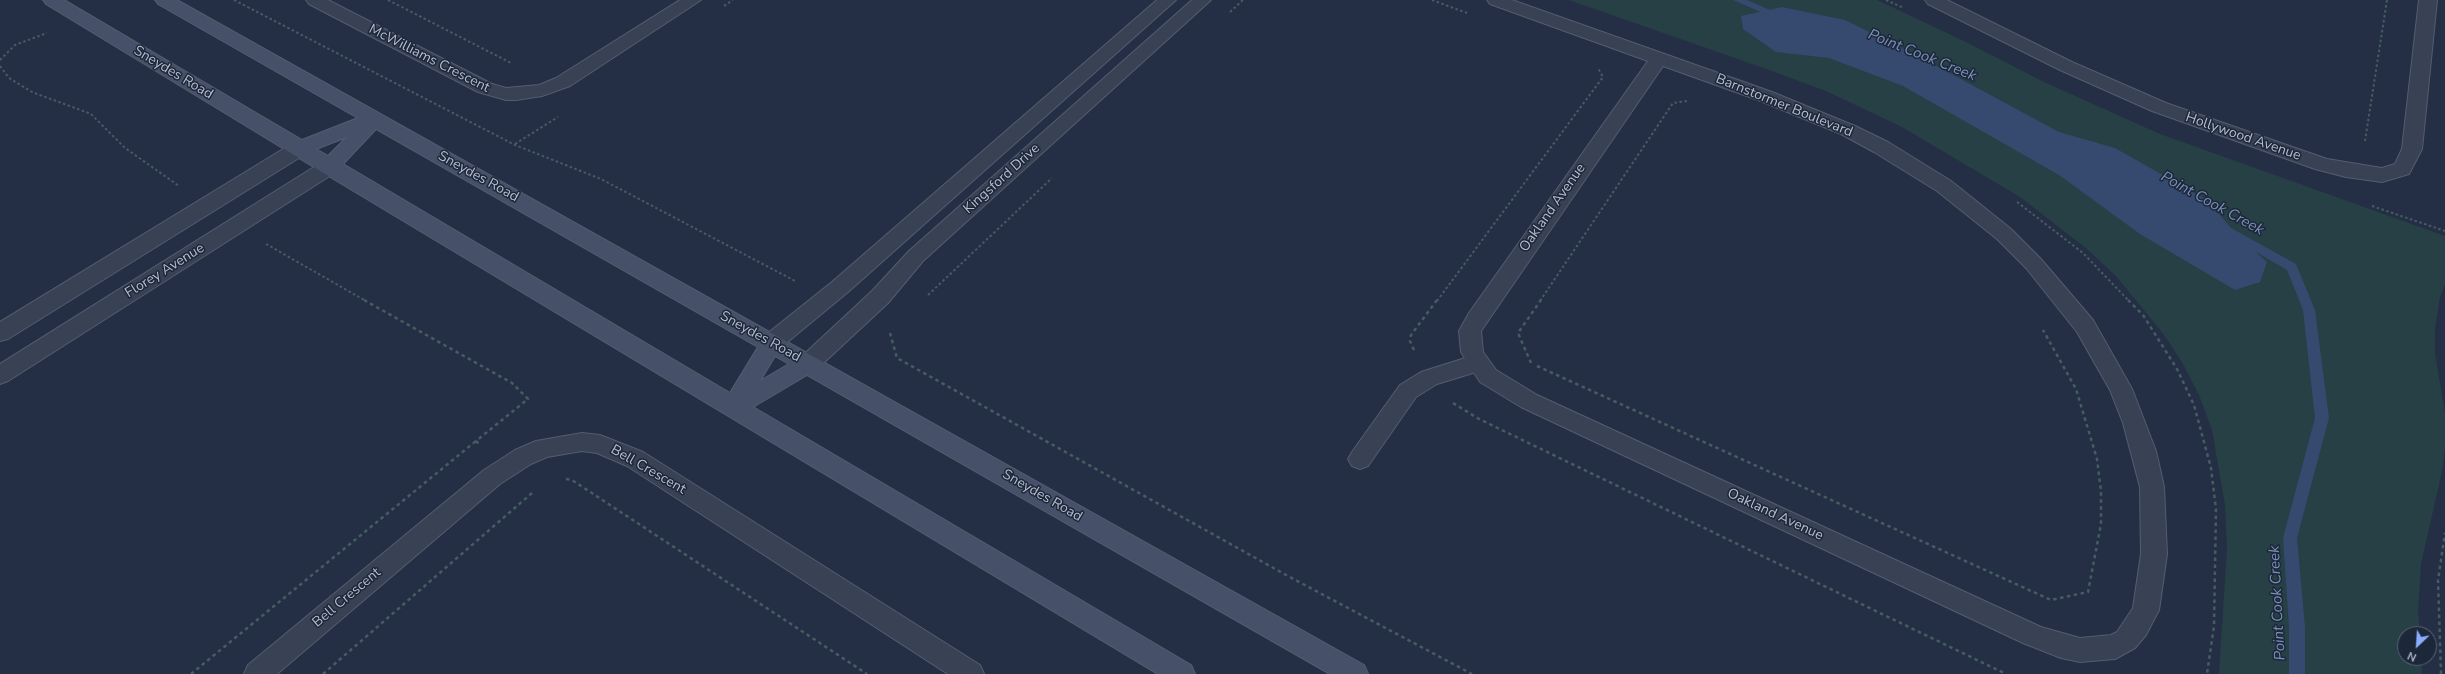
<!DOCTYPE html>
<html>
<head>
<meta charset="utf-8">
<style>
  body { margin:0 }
  #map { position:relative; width:2445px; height:674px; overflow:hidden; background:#242f45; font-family:"Nunito Sans",sans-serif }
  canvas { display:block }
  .north { position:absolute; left:2397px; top:626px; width:40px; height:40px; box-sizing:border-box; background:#1d273a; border:1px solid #5a6375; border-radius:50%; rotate:205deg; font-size:11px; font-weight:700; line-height:16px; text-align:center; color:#b6bdce }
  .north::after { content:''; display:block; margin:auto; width:14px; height:18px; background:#8aaeff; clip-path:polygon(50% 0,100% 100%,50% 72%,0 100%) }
</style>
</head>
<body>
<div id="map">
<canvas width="2445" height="674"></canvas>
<div class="north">N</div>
</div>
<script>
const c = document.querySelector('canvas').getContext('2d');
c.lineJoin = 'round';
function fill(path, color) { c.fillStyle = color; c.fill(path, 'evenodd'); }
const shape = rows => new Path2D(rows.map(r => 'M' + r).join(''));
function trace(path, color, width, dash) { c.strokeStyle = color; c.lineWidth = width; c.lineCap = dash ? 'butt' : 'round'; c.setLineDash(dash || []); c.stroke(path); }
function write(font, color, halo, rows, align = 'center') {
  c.font = font + ' "Nunito Sans",sans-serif'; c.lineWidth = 3; c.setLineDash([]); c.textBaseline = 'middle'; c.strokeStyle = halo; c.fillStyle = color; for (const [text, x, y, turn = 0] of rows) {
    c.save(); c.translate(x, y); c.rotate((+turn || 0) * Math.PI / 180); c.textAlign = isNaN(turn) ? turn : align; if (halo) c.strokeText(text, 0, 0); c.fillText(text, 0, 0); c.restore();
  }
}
const green = shape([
  [1569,0,1877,0,1966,42,2044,82,2160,134,2445,236,2445,284,2440,297,2435,329,2435,354,2445,413,2445,447,2443,467,2421,564,2418,612,2420,634,2405,634,2405,658,2421,658,2422,674,2219,674,2227,548,2225,505,2212,430,2199,395,2183,364,2165,336,2116,276,2087,249,2020,197,1902,127,1826,91,1772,71]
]);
const water = shape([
  [1782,7,1845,20,1920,57,2059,132,2115,148,2207,200,2237,235,2267,262,2260,282,2235,290,2140,234,2059,175,1903,86,1829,58,1776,52,1743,29,1741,16]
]);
const stream = shape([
  [1733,0,1747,0,1786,17,1781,20,1777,19,1733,0],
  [2224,224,2296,264,2315,310,2329,418,2297,538,2305,627,2305,674,2289,674,2289,627,2283,538,2315,418,2303,310,2287,270,2220,231,2218,228,2220,225,2224,224]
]);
const pathFar1 = shape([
  [234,0,515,145,601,179,797,282],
  [388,0,511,63],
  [1432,0,1467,13],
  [1886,0,1904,8],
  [724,6,733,0],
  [1230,12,1243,0],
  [0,60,15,45,47,33],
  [0,66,9,78,32,92,91,114,125,148,179,186],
  [2365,141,2387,0],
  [515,144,558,117],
  [2017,202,2083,253,2129,301],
  [2372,206,2445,231],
  [266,244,366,301],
  [928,295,1052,178],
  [1437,301,1603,77,1598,68],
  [1540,301,1673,103,1687,101]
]);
const path = shape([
  [364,300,512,383,528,399,476,441,480,445],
  [2128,300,2143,315,2177,369,2194,405,2211,468,2216,509,2214,626,2207,674],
  [890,333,897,358,1286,575,1472,674],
  [1414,350,1410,341,1411,335,1437,300],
  [1531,363,1518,333,1541,300],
  [1537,366,2051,600,2088,592,2101,524,2101,491,2097,459,2076,389,2043,330],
  [1453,403,1479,419,2006,674],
  [566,479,572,480,867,674],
  [191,674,476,441],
  [323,674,532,493],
  [2441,674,2438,580,2445,533]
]);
const service = shape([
  [1478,354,1486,357,1489,363,1486,369,1437,384,1416,397,1368,466,1360,469,1352,466,1348,459,1352,452,1400,385,1421,372,1478,354]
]);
const minor = shape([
  [306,0,328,0,492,84,506,88,539,85,556,78,680,0,701,0,570,86,542,96,516,100,506,100,478,92,309,4,306,0],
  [1487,0,1512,0,1772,92,1855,126,1888,142,1951,181,2011,229,2040,258,2093,320,2132,389,2156,451,2164,487,2167,554,2159,610,2146,635,2135,648,2115,659,2080,662,2061,658,2023,643,1521,407,1480,382,1461,352,1459,331,1469,313,1648,61,1490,4,1487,0],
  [1663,66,1758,100,1841,134,1874,152,1937,191,1997,239,2026,268,2077,332,2110,390,2123,423,2140,487,2141,554,2133,608,2117,632,2111,635,2080,638,2041,627,1537,395,1496,370,1483,352,1481,331,1663,66],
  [1925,0,1947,0,2072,62,2166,103,2327,159,2382,168,2395,164,2402,149,2419,0,2437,0,2422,149,2409,174,2382,182,2346,177,2315,169,2152,111,2060,70,1928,4,1925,0],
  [300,142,307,143,310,148,307,153,8,339,0,341,0,322,293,143,300,142],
  [329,160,336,162,339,167,336,172,8,381,0,384,0,364,322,162,329,160],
  [582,433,600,435,643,452,980,665,984,674,948,674,627,466,597,453,582,451,547,457,531,464,500,484,277,674,244,674,248,665,484,470,515,450,536,441,582,433]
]);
const tertiary = shape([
  [1157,0,1176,0,848,292,779,349,771,351,763,349,760,343,763,337,832,282,1157,0],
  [1192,0,1211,0,923,261,888,303,816,370,808,373,800,370,797,364,800,358,872,291,909,251,1192,0]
]);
const secondary = shape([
  [43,0,64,0,302,140,358,118,158,4,155,0,177,0,1364,665,1368,674,1330,674,807,375,753,407,1191,665,1195,674,1158,674,322,172,46,4,43,0],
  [376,129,758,347,730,393,343,164,376,129],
  [347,137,328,156,316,149,347,137],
  [775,356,789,364,760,381,775,356]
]);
const streetNames = [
  ["McWilliams Crescent",429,59,27],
  ["Sneydes Road",173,73,31],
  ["Barnstormer Boulevard",1784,106,22],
  ["Hollywood Avenue",2243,137,19],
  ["Sneydes Road",478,177,29],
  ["Kingsford Drive",1002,179,-42],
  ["Oakland Avenue",1553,208,-55],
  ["Florey Avenue",165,271,-32],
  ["Sneydes Road",760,337,29],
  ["Bell Crescent",648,470,30],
  ["Sneydes Road",1042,496,30],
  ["Oakland Avenue",1775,515,25],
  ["Bell Crescent",347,598,-40]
];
const waterNames = [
  ["Point Cook Creek",1922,56,22],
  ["Point Cook Creek",2212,204,29],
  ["Point Cook Creek",2278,603,-93]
];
fill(green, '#264046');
fill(water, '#36496e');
fill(stream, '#36496e');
trace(service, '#545d6f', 2);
trace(minor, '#545d6f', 2);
trace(tertiary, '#545d6f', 2);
trace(secondary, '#545d6f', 2);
trace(pathFar1, '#455d62', 2, [2.5, 2.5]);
trace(path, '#455d62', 2.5, [3.5, 3.5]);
fill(service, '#394254');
fill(minor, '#394254');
fill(tertiary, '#394254');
fill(secondary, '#465068');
write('14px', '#b6bdce', '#1d273a', streetNames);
write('italic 15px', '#7b90b8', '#1d273a', waterNames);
</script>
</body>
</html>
